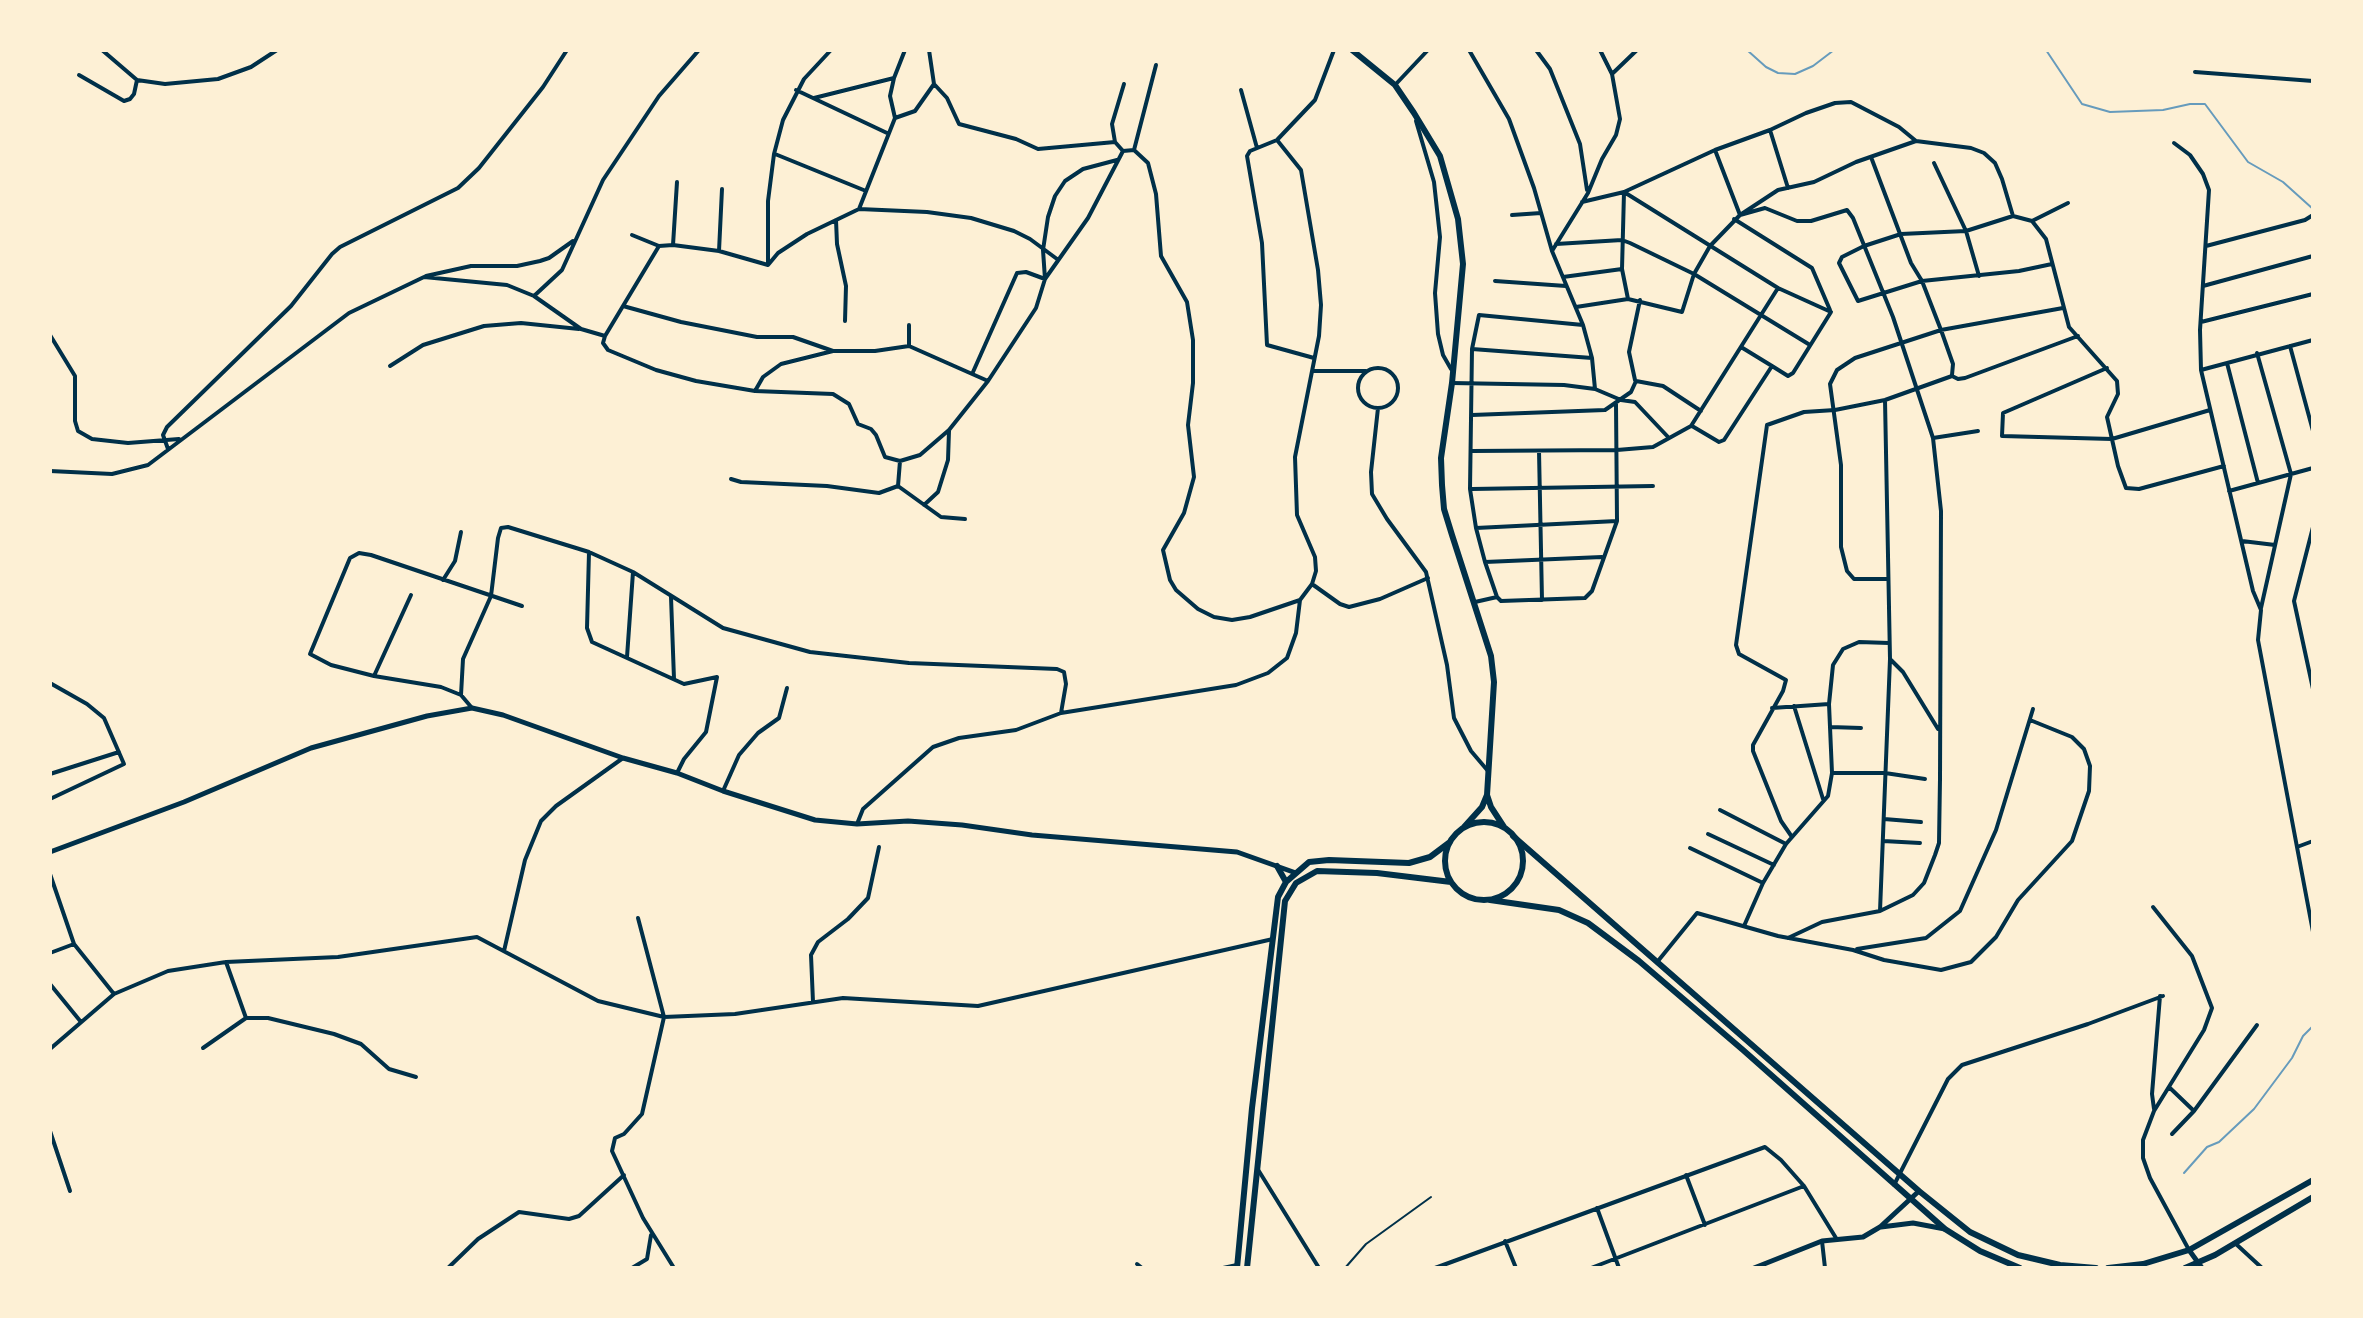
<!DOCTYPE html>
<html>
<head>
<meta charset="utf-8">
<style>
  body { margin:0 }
  #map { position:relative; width:2363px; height:1318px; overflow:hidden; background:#fdf0d5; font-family:Ubuntu,sans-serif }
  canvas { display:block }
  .frame { position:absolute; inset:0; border:52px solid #fdf0d5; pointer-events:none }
</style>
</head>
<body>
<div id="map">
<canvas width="2363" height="1318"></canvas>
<div class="frame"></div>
</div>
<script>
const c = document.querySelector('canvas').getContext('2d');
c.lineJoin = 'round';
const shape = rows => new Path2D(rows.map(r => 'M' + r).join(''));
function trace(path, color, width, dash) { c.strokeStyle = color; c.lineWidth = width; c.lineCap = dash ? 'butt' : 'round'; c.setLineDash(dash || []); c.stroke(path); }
const stream = shape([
  [1747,50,1766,67,1778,73,1795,74,1813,66,1834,50],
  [2046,50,2082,104,2110,112,2163,110,2190,104,2205,104,2248,162,2283,182,2313,209],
  [2184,1173,2207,1147,2219,1142,2254,1109,2292,1058,2303,1036,2313,1026]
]);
const service = shape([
  [1345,1268,1366,1244,1431,1197]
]);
const minor = shape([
  [102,50,137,80,165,84,218,79,251,67,277,50],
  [929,50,934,84,947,98,959,124,1016,139,1038,149,1115,142,1123,151,1134,150,1148,163,1156,194,1161,256,1187,302,1193,340,1193,383,1188,425,1194,477,1184,513,1163,550,1170,580,1176,590,1198,609,1214,617,1232,620,1250,617,1300,600],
  [1469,50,1509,119,1534,188,1552,251,1583,325,1592,358,1595,389],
  [1536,50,1550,69,1580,144,1587,190],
  [2195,72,2313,81],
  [1612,74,1637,50],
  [79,75,124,101,130,99,134,94,137,80],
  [1395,85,1428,50],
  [796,90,887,133],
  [1241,90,1257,148],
  [814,98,894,78],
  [895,118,890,96,894,78,905,50],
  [1416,121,1434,182,1440,237,1435,293,1438,334,1443,355,1451,369],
  [1770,130,1788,188],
  [1115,142,1112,124,1124,84],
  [2174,143,2190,155,2203,174,2209,190,2200,330,2201,370,2253,591,2261,610,2258,640,2313,932],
  [1134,150,1156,65],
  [1715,150,1740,215],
  [775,154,866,191],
  [1871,157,1911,263,1922,281,1941,330,1953,364,1952,375],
  [1934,163,1966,231,1979,276],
  [1582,202,1624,192,1715,150,1770,130,1806,113,1835,103,1851,102,1899,127,1916,141,1971,148,1984,153,1995,163,2002,179,2013,216],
  [859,209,895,118,915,111,934,84],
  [1512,215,1541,213],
  [1740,215,1765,208,1797,221,1811,221,1847,210,1853,218,1893,317,1933,438,1941,511,1940,779,1939,843,1935,855,1924,883,1913,895,1880,911,1822,922,1788,938],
  [1734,219,1812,268,1830,310],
  [836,220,837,244,846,286,845,321],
  [2032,221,2068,203],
  [632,235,659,246,673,245,719,251,768,265,778,253,807,234,859,209,927,212,971,218,1014,231,1030,239,1057,259],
  [1556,244,1622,240,1630,243,1694,274,1810,345],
  [673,245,677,182],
  [659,246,605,336,603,343,608,350,656,370,696,381,755,391,833,394,849,404,858,424,871,429,876,435,885,457,900,461,920,455,949,430,988,381,1036,308,1045,279,1088,218,1123,151],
  [2206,246,2305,220,2313,215],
  [719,251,722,189],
  [1552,251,1588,193,1602,159,1616,135,1620,119,1612,74,1600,50],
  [768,263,768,201,774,154,783,120,804,79,831,50],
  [2052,264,2019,271,1922,281,1858,301,1839,263,1842,257,1864,246,1901,234,1966,231,2013,216,2032,221,2046,239,2069,327,2117,381,2118,394,2107,417,2118,466,2126,488,2139,489,2224,466],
  [426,276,471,266,517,266,540,261,549,258,573,241],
  [1563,277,1622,269],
  [1495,281,1566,286],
  [2203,286,2313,256],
  [534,296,562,270,603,180,659,96,699,50],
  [1628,299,1622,269,1624,192,1778,288,1831,312],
  [623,306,681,322,757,337,793,337,833,351,875,351,909,346,988,381],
  [1576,307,1628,299,1682,312,1694,274,1710,246,1740,215,1778,190,1814,182,1856,162,1916,141],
  [2201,322,2313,294],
  [909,325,909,346],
  [1583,325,1479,315,1472,349,1470,489,1476,528,1485,562,1497,597,1501,601,1585,598,1592,591,1617,521,1616,404],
  [50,335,75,376,75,421,78,431,92,439,128,443,179,439],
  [2290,346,2313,431],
  [1741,347,1772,366],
  [1472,349,1592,358],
  [2257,353,2291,474,2261,608],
  [1314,358,1267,345,1262,243,1247,156,1250,151,1277,140,1315,100,1334,50],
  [2227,363,2258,483],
  [390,366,423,345,484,326,521,323,579,329],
  [2107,368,2003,413,2002,436,2112,439,2210,410],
  '1358 388a20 20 0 1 1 40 0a20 20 0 1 1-40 0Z',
  [2201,370,2313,340],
  [1312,371,1366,371],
  [973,372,1017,273,1026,272,1045,279,1043,250,1048,217,1055,196,1065,181,1083,169,1117,160],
  [1635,380,1629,352,1640,300],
  [1452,383,1564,385,1595,389,1621,400,1635,402,1669,438],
  [755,391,763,377,781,364,833,351],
  [1378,408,1371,472,1372,494,1387,519,1426,572,1447,665,1454,718,1471,751,1488,771],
  [1472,415,1605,410,1631,392,1636,381,1663,386,1701,411],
  [1692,426,1719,442,1724,440,1772,366,1788,376,1793,373,1831,312],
  [1933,438,1978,431],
  [168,449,163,435,167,427,291,306,332,254,340,247,458,188,479,168,543,87,567,50],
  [1472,451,1617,450,1653,447,1691,426,1778,288],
  [1539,451,1542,600],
  [50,471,112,474,148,465,349,313,424,277,507,285,534,296,581,329,605,336],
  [731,479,741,482,827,486,879,493,898,486,941,517,965,519],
  [898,486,900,461],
  [1472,489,1653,486],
  [2229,491,2313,468],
  [924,505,938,492,948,460,949,431],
  [2313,527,2294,601,2313,689],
  [1476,528,1617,521],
  [2242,541,2275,545],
  [589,552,587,628,592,642,684,684,717,677,706,732,684,759,677,773],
  [1485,562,1602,557],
  [1888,579,1854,579,1847,571,1841,547,1841,465,1830,384,1837,370,1855,358,1941,330,2063,308],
  [443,580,455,561,461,532],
  [1312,584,1340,604,1349,607,1380,599,1428,578],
  [671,597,674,679],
  [1475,602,1497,597],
  [627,657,633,572],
  [1891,660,1903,672,1938,729],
  [374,676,411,595],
  [50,683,87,704,104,718,124,764,50,799],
  [461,695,463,659,491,596,498,538,501,528,508,527,589,552,633,572,723,628,810,652,909,663,1057,669,1064,672,1066,684,1061,713],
  [1794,706,1823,799],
  [472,708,461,695,441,687,374,676,331,665,310,654,350,558,359,553,371,555,522,606],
  [1772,708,1829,704],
  [1830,727,1861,728],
  [1832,773,1885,773,1925,779],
  [50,774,119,752],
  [723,791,739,755,758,733,779,718,787,688],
  [1720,810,1786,844],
  [1884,819,1921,822],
  [857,824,863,809,933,747,959,738,1016,730,1061,713,1236,685,1268,673,1287,658,1296,633,1300,600,1312,584,1316,571,1315,557,1297,515,1295,457,1319,336,1321,305,1318,270,1301,170,1277,140],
  [1708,834,1774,865],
  [1792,837,1781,821,1753,751,1753,745,1783,691,1786,680,1739,654,1736,645,1767,425,1804,412,1835,410,1885,400,1952,376,1958,379,1965,378,2078,336],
  [1883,841,1920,843],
  [2297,847,2313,841],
  [1690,848,1763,883],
  [50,874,74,944,114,994],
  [2153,907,2192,956,2212,1008,2204,1030,2154,1111,2143,1140,2143,1158,2150,1178,2189,1250],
  [1880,911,1890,659,1885,400],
  [638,918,664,1017,642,1114,624,1134,615,1138,612,1151,643,1218,674,1268],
  [1744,926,1763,883,1786,844,1828,796,1832,773,1829,704,1833,665,1843,649,1859,642,1889,643],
  [1857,949,1926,938,1960,911,1996,830,2033,709],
  [504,951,525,860,541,821,556,806,623,758],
  [50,953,74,944],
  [1658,961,1697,913,1778,936,1853,950,1884,960,1941,970,1971,962,1996,937,2018,900,2072,841,2089,791,2090,766,2084,749,2072,737,2030,720],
  [226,962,246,1018,268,1018,334,1034,361,1044,389,1069,416,1077],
  [50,984,81,1022],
  [813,1002,811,955,818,942,848,919,868,898,879,847],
  [203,1048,246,1018],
  [50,1049,114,994,168,971,226,962,338,957,477,937,598,1001,664,1017,735,1014,843,998,978,1006,1273,939],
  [2170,1088,2194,1111,2257,1025],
  [2154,1109,2152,1094,2160,996],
  [50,1131,70,1191],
  [2172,1134,2194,1111],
  [1257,1168,1319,1268],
  [1686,1175,1705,1225],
  [1894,1185,1948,1079,1962,1065,2088,1024,2163,996],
  [1597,1208,1619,1268],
  [1505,1241,1516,1268],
  [1822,1241,1825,1268],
  [2236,1244,2262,1268],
  [1137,1264,1142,1268],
  [448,1268,478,1239,519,1212,569,1219,579,1216,624,1175],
  [632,1268,647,1259,651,1235],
  [1223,1268,1237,1265],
  [1435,1268,1765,1147,1781,1160,1804,1186,1836,1238],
  [1591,1268,1804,1186]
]);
const tertiary = shape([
  [50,852,184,802,311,748,427,716,472,708,503,715,623,758,677,773,723,791,815,820,857,824,908,821,962,825,1032,835,1237,852,1296,873],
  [1881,1227,1913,1223,1945,1229],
  [2189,1250,2202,1268],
  [1754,1268,1822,1241,1863,1237,1880,1227,1919,1191]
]);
const secondary = shape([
  [1513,836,1919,1191,1970,1232,2018,1255,2060,1265,2096,1268],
  [1490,900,1559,910,1588,923,1639,961,1743,1050,1945,1229,1980,1251,2020,1268],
  [2108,1268,2143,1264,2189,1250,2313,1180],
  [2185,1268,2215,1255,2313,1197]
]);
const primary = shape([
  [1352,50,1395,85,1414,113,1440,156,1458,219,1463,264,1452,383,1441,458,1442,485,1444,509,1452,535,1491,656,1494,682,1487,795,1482,807,1464,827],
  [1487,795,1491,807,1504,827],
  '1445 861a39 39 0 1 1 78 0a39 39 0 1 1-78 0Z',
  [1277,866,1286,882],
  [1237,1268,1252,1108,1278,897,1286,882,1309,862,1329,860,1409,863,1430,857,1450,842],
  [1247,1268,1285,901,1296,883,1317,871,1377,873,1451,882]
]);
trace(stream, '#669bbc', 2);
trace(service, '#003049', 2);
trace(minor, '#003049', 4);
trace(tertiary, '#003049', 5);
trace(secondary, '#003049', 6);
trace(primary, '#003049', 6);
</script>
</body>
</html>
